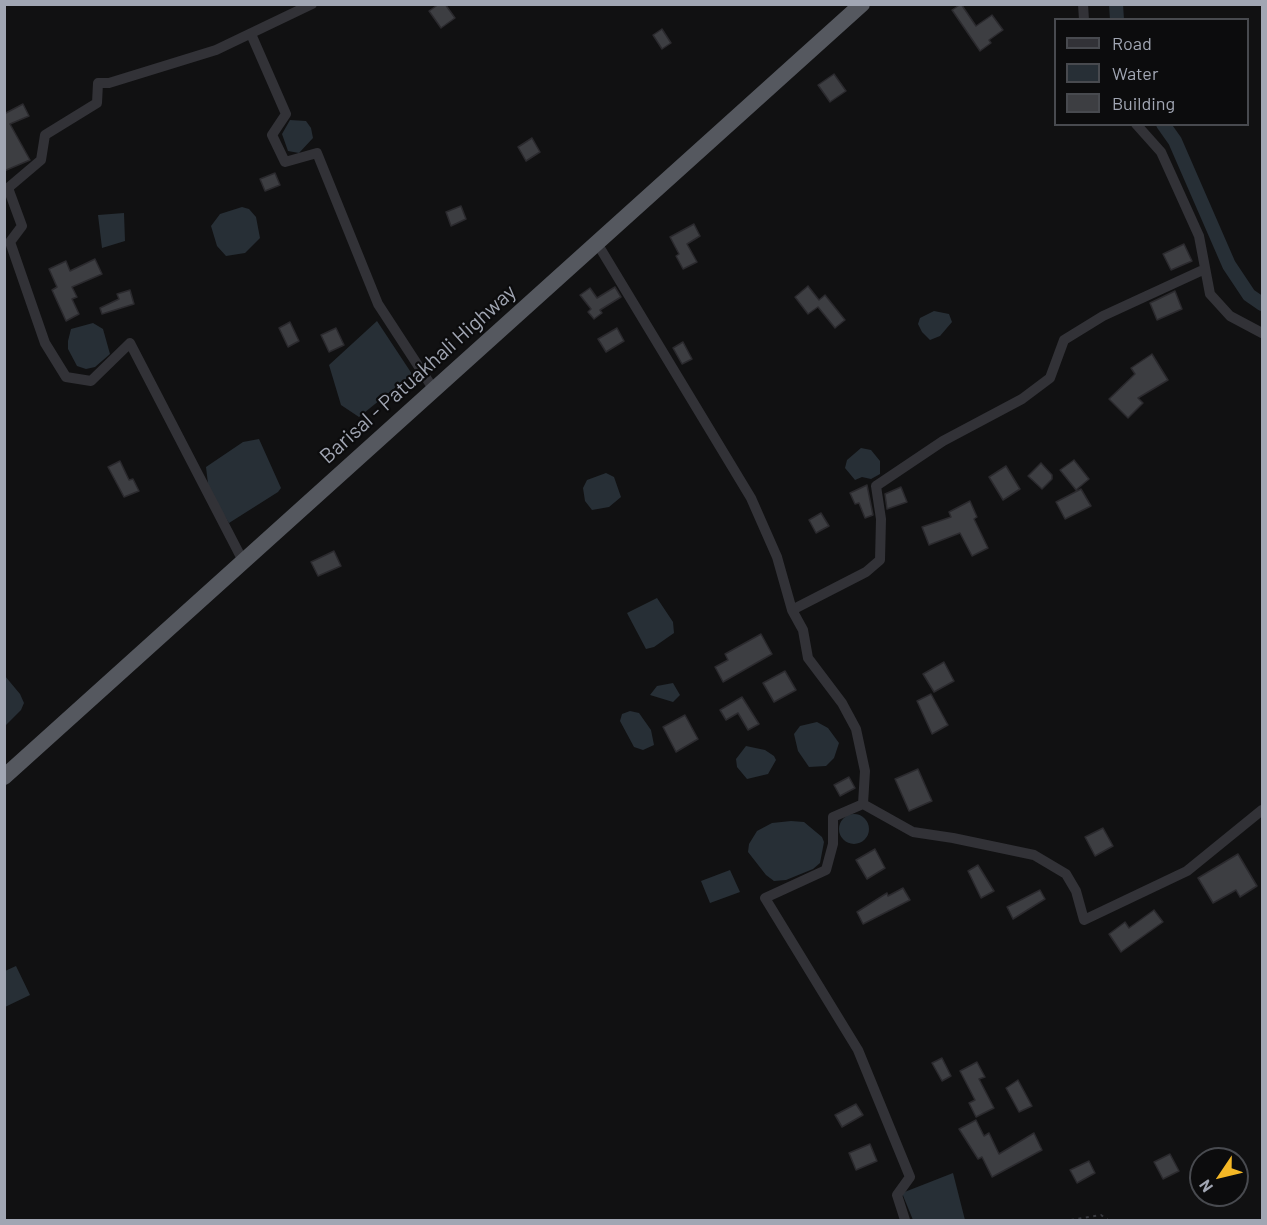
<!DOCTYPE html>
<html>
<head>
<meta charset="utf-8">
<style>
  body { margin:0 }
  #map { position:relative; width:1267px; height:1225px; overflow:hidden; background:#111112; font-family:Barlow,sans-serif }
  canvas { display:block }
  .frame { position:absolute; inset:0; border:6px solid #a1a6b3; pointer-events:none }
  .legend { position:absolute; left:1054px; top:18px; width:195px; height:108px; box-sizing:border-box; background:#0c0c0d; border:2px solid #484a4f; margin:0; padding:8px 10px; list-style:none; font-size:18px; color:#a1a6b3 }
  .legend li { display:flex; align-items:center; gap:12px; height:30px }
  .legend b { width:30px; border:2px solid #484a4f }
  .north { position:absolute; left:1189px; top:1147px; width:60px; height:60px; box-sizing:border-box; background:#0c0c0d; border:2px solid #484a4f; border-radius:50%; rotate:235deg; font-size:16px; font-weight:700; line-height:24px; text-align:center; color:#a1a6b3 }
  .north::after { content:''; display:block; margin:auto; width:21px; height:27px; background:#f5b826; clip-path:polygon(50% 0,100% 100%,50% 72%,0 100%) }
</style>
</head>
<body>
<div id="map">
<canvas width="1267" height="1225"></canvas>
<div class="frame"></div>
<ul class="legend">
<li><b style="height:8px;background:#323237"></b>Road</li>
<li><b style="height:16px;background:#272f36"></b>Water</li>
<li><b style="height:16px;background:#3d3e42"></b>Building</li>
</ul>
<div class="north">N</div>
</div>
<script>
const c = document.querySelector('canvas').getContext('2d');
c.lineJoin = 'round';
function fill(path, color) { c.fillStyle = color; c.fill(path, 'evenodd'); }
const shape = rows => new Path2D(rows.map(r => 'M' + r).join(''));
function trace(path, color, width, dash) { c.strokeStyle = color; c.lineWidth = width; c.lineCap = dash ? 'butt' : 'round'; c.setLineDash(dash || []); c.stroke(path); }
function write(font, color, halo, rows, align = 'center') {
  c.font = font + ' Barlow,sans-serif'; c.lineWidth = 4.5; c.setLineDash([]); c.textBaseline = 'middle'; c.strokeStyle = halo; c.fillStyle = color; for (const [text, x, y, turn = 0] of rows) {
    c.save(); c.translate(x, y); c.rotate((+turn || 0) * Math.PI / 180); c.textAlign = isNaN(turn) ? turn : align; if (halo) c.strokeText(text, 0, 0); c.fillText(text, 0, 0); c.restore();
  }
}
const water = shape([
  [290,120,306,121,311,128,313,138,299,153,288,151,282,134],
  [242,207,249,209,256,217,260,238,245,253,226,256,217,246,211,226,220,214],
  [124,213,125,241,102,248,98,215],
  [934,311,949,314,952,322,940,336,930,340,922,332,918,324,920,318],
  [377,321,412,374,359,417,341,405,329,365],
  [93,323,103,329,110,354,95,367,86,369,77,366,68,349,68,341,71,329],
  [259,439,281,488,278,492,229,523,209,492,206,467,243,442],
  [861,448,871,450,880,461,880,474,871,479,862,477,855,480,845,468,847,460],
  [606,473,614,477,621,497,609,507,592,510,585,501,583,488,587,480],
  [657,598,673,622,674,633,654,647,646,649,627,613],
  [5,676,20,694,24,703,21,710,5,726],
  [673,683,680,695,673,702,650,695,657,686],
  [630,711,639,713,651,730,654,745,643,750,634,747,620,721,622,714],
  [817,722,828,728,839,743,834,758,826,766,809,767,798,751,794,734,800,726],
  [746,746,765,750,774,756,776,760,768,774,747,779,737,767,736,759],
  '839 829a15 15 0 1 1 30 0a15 15 0 1 1-30 0Z',
  [791,821,804,822,822,837,824,842,820,863,813,869,786,880,774,881,766,875,748,852,749,844,757,831,772,823],
  [730,870,740,892,710,903,701,881],
  [16,966,30,995,5,1007,5,971],
  [953,1173,965,1220,913,1220,902,1193]
]);
const canal = shape([
  [1116,4,1117,20],
  [1163,124,1175,141,1229,265,1249,295,1262,304]
]);
const building = shape([
  [439,4,445,4,455,18,441,28,429,11,439,4],
  [961,4,976,26,992,15,1003,30,989,40,991,43,980,51,952,10,961,4],
  [662,29,671,43,662,49,653,35,662,29],
  [834,74,846,91,830,102,818,85,834,74],
  [23,104,29,116,10,124,30,160,4,171,4,114,23,104],
  [532,138,540,152,526,161,518,147,532,138],
  [275,173,280,185,265,191,260,179,275,173],
  [461,206,466,219,451,226,446,212,461,206],
  [694,224,700,236,687,244,697,262,683,269,676,256,679,254,670,237,694,224],
  [1184,244,1192,261,1171,270,1163,254,1184,244],
  [95,259,102,274,72,287,77,297,72,299,79,314,66,321,52,290,57,287,49,269,66,261,70,271,95,259],
  [808,286,819,300,825,295,845,320,835,328,818,307,808,314,795,297,808,286],
  [615,287,621,297,600,310,602,313,594,319,588,312,591,309,580,295,590,288,597,298,615,287],
  [130,290,134,304,102,314,100,308,119,299,117,294,130,290],
  [1175,291,1182,309,1157,320,1150,303,1175,291],
  [290,322,299,341,288,347,279,328,290,322],
  [336,328,344,345,329,352,321,335,336,328],
  [617,328,624,341,606,352,598,339,617,328],
  [683,342,692,359,682,364,673,348,683,342],
  [1152,354,1168,380,1138,398,1143,403,1128,418,1109,399,1135,374,1131,368,1152,354],
  [1074,460,1089,479,1076,490,1060,470,1074,460],
  [120,461,129,480,133,479,139,491,124,497,108,467,120,461],
  [1041,463,1052,475,1052,479,1042,489,1028,476,1041,463],
  [1006,466,1020,489,1003,500,989,477,1006,466],
  [867,485,873,515,865,518,859,503,855,504,850,493,867,485],
  [901,487,907,502,887,509,885,494,901,487],
  [1081,489,1091,506,1065,519,1056,502,1081,489],
  [970,501,977,517,974,519,988,548,972,556,960,533,929,545,922,527,951,517,949,512,970,501],
  [821,513,829,526,816,533,809,520,821,513],
  [334,551,341,566,318,576,311,562,334,551],
  [761,634,772,654,723,682,715,667,728,660,725,654,761,634],
  [944,662,954,681,934,692,923,674,944,662],
  [785,671,796,690,774,702,763,683,785,671],
  [931,694,948,725,932,734,917,701,931,694],
  [742,697,759,724,748,730,738,713,726,720,720,710,742,697],
  [685,715,698,739,676,752,663,727,685,715],
  [918,769,932,801,909,811,895,779,918,769],
  [849,777,855,788,840,796,834,785,849,777],
  [1103,828,1113,846,1095,856,1085,837,1103,828],
  [875,849,885,868,867,879,856,860,875,849],
  [1238,854,1257,886,1240,897,1236,890,1213,903,1198,878,1238,854],
  [978,865,994,891,981,898,968,871,978,865],
  [903,888,910,900,863,924,857,912,887,893,888,896,903,888],
  [1040,890,1045,899,1013,919,1007,907,1040,890],
  [1154,910,1163,922,1121,952,1109,934,1125,922,1129,928,1154,910],
  [942,1058,951,1076,942,1081,932,1063,942,1058],
  [977,1062,985,1077,979,1079,994,1108,976,1117,969,1103,975,1100,960,1071,977,1062],
  [1018,1080,1032,1106,1019,1112,1006,1088,1018,1080],
  [856,1104,863,1115,842,1127,835,1115,856,1104],
  [976,1120,984,1136,989,1133,999,1154,1034,1133,1042,1150,992,1177,982,1157,978,1159,959,1129,976,1120],
  [870,1144,877,1161,856,1170,849,1153,870,1144],
  [1170,1154,1179,1171,1163,1179,1154,1162,1170,1154],
  [1089,1161,1095,1173,1077,1183,1070,1170,1089,1161]
]);
const path = shape([
  [1071,1220,1101,1215,1108,1220]
]);
const minor = shape([
  [1083,4,1084,20],
  [251,34,286,114,272,135,285,162,317,153,378,304,434,390],
  [1136,124,1161,152,1199,236,1210,294,1230,316,1262,333],
  [597,243,751,498,777,557,792,610,803,630,808,658,842,703,856,729,865,771,863,804,833,817,833,844,826,870,765,898,858,1050,910,1177,897,1195,905,1220],
  [243,561,130,343,91,381,66,377,45,343,10,242,22,226,8,188,41,160,45,135,97,103,98,83,109,83,216,50,312,4],
  [792,610,866,572,880,560,881,519,876,486,943,441,1022,399,1050,378,1064,340,1103,316,1205,269],
  [863,804,913,832,953,838,1034,855,1066,874,1076,891,1084,920,1187,871,1262,810]
]);
const trunk = shape([
  [4,777,862,4]
]);
const streetNames = [
  ["Barisal - Patuakhali Highway",418,374,-42]
];
fill(water, '#272f36');
trace(canal, '#272f36', 14);
fill(building, '#3d3e42');
trace(building, '#2b2a2e', 1.5);
trace(path, '#38393e', 2, [3, 4.5]);
trace(minor, '#323237', 10);
trace(trunk, '#55585f', 16);
write('21px', '#a1a6b3', '#0c0c0d', streetNames);
</script>
</body>
</html>
